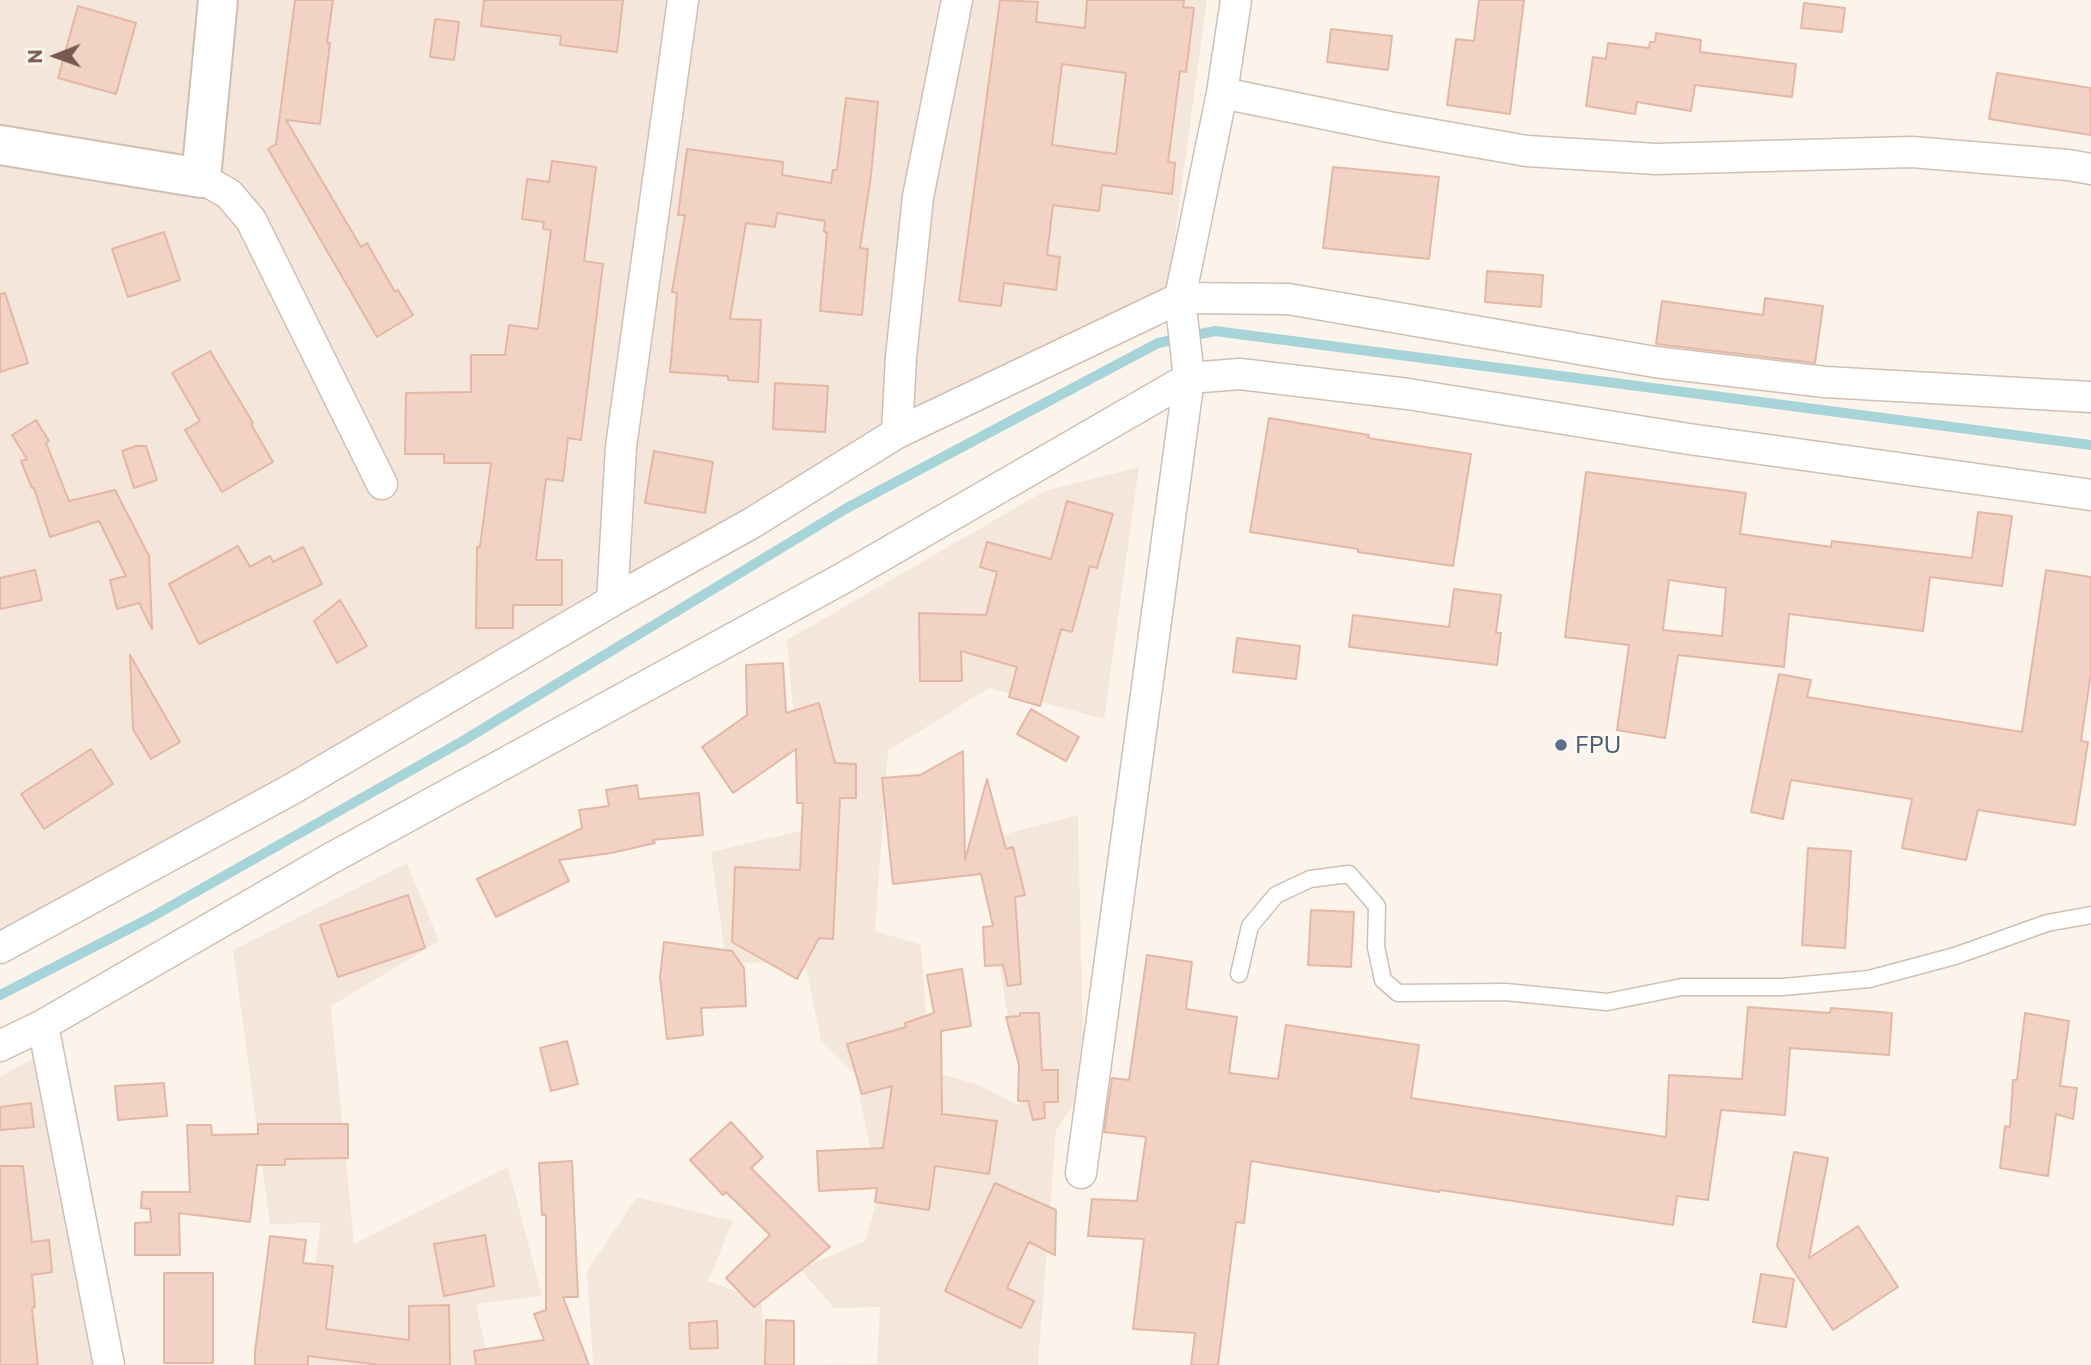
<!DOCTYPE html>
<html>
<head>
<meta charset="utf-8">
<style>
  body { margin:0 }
  #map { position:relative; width:2091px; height:1365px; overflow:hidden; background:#fcf4eb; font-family:Commissioner,sans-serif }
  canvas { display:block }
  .north { position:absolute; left:21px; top:21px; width:70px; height:70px; -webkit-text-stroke:5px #fef8f2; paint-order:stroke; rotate:269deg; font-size:19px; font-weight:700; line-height:28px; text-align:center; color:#77594e }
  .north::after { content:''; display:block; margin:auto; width:24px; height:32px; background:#77594e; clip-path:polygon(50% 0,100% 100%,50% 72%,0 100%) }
</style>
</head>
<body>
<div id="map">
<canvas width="2091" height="1365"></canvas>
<div class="north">N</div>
</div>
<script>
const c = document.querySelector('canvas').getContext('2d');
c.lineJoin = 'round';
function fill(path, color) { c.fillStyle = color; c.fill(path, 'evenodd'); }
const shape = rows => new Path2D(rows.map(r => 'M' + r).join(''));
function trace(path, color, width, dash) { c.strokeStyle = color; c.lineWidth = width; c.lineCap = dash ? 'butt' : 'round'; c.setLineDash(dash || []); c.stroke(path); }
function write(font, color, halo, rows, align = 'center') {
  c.font = font + ' Commissioner,sans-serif'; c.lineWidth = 7; c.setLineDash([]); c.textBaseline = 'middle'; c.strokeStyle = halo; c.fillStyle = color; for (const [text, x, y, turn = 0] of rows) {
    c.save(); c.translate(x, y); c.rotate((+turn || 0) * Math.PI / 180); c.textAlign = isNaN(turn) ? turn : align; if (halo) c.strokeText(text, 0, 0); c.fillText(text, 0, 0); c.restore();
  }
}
const residential = shape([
  [0,0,1207,0,1166,301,0,954],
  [1139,467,1104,719,989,688,888,751,875,931,921,945,930,1071,979,1085,1018,1105,1041,1068,1010,1031,980,841,1078,815,1084,1088,1056,1131,1038,1365,814,1365,877,1364,880,1307,834,1308,800,1269,865,1241,879,1192,855,1074,821,1040,805,964,726,962,711,852,804,830,787,640,1045,491],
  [407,863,439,941,331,1006,354,1244,508,1167,542,1296,476,1304,489,1365,253,1365,262,1328,307,1322,321,1223,270,1224,233,950],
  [39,1055,94,1365,0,1365,0,1077],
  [637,1197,733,1221,708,1281,761,1300,766,1365,593,1365,587,1271]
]);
const stream = shape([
  [0,995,148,919,461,742,847,508,1158,343,1215,331,2091,445]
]);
const building = shape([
  [295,0,333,0,327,43,330,43,320,124,286,120,361,247,367,243,395,292,398,290,413,315,377,337,268,149,276,144,295,0],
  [484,0,623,0,617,52,560,45,561,36,481,26,484,0],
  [1000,0,1038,2,1036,22,1085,28,1087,0,1184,0,1183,7,1194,8,1186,72,1180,71,1168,162,1175,163,1172,194,1102,185,1099,211,1053,205,1047,255,1060,257,1056,290,1004,283,1001,306,959,301,1000,0],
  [1062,64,1126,73,1116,154,1052,145,1062,64],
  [1479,0,1524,0,1510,114,1447,105,1456,39,1474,41,1479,0],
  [1804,3,1845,8,1842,32,1801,28,1804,3],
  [78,6,136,23,116,94,58,78,78,6],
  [435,19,459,22,454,60,430,57,435,19],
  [1331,29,1392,36,1388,70,1327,62,1331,29],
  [1656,33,1701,40,1700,52,1796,64,1792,97,1695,85,1691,111,1637,102,1635,114,1586,106,1593,57,1606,59,1608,43,1649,48,1650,42,1655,42,1656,33],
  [1997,73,2091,88,2091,135,1989,119,1997,73],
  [846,98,878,102,871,175,860,248,868,249,862,315,820,311,827,232,824,232,825,221,777,213,775,227,746,223,730,319,761,320,758,382,728,380,728,376,670,372,677,293,672,292,685,215,678,215,687,149,783,162,782,175,831,183,833,170,837,170,846,98],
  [552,161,596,167,584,261,603,264,581,440,568,438,563,481,546,479,536,560,562,560,562,605,513,605,513,628,476,628,477,547,480,547,491,463,444,463,444,454,405,454,406,393,471,392,471,355,505,355,509,325,538,329,551,230,543,229,544,222,522,219,527,179,549,182,552,161],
  [1333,167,1439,177,1429,259,1323,248,1333,167],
  [164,232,180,280,128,297,112,249,164,232],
  [1487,271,1543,275,1541,307,1485,302,1487,271],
  [5,293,28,363,0,372,0,294,5,293],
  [1765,298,1823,306,1815,363,1656,344,1662,301,1763,315,1765,298],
  [210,351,253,423,251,424,273,462,222,492,185,430,200,421,172,373,210,351],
  [775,383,828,386,825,432,773,429,775,383],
  [1269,418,1369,435,1368,438,1471,454,1453,566,1358,552,1358,549,1250,532,1269,418],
  [36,420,49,441,46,443,69,501,115,490,149,556,152,629,139,603,117,609,110,580,126,576,99,521,50,537,34,488,32,488,21,461,27,459,12,435,36,420],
  [136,446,146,446,157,480,134,488,122,451,136,446],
  [654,451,713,462,705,513,645,503,654,451],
  [1586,472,1746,493,1740,534,1831,547,1832,541,1972,558,1978,512,2012,516,2002,586,1930,577,1923,631,1789,614,1784,667,1678,655,1665,738,1617,730,1629,645,1565,637,1586,472],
  [1669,580,1726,588,1722,636,1663,630,1669,580],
  [1067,501,1113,514,1097,568,1090,566,1072,632,1061,629,1040,706,1009,697,1017,667,961,651,962,681,920,681,919,613,986,615,997,572,980,567,987,542,1051,559,1067,501],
  [238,546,250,567,270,556,273,562,303,547,322,584,199,644,169,584,238,546],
  [35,570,42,600,0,609,0,578,35,570],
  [2046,570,2091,577,2091,673,2081,741,2088,742,2075,825,1978,810,1966,860,1902,848,1912,799,1791,780,1783,819,1751,812,1779,674,1811,680,1807,697,2022,732,2046,570],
  [1454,589,1501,595,1496,633,1501,633,1497,665,1349,647,1353,615,1449,627,1454,589],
  [340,600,367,646,337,663,314,621,340,600],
  [1237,638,1300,646,1296,679,1233,672,1237,638],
  [130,655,180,742,151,759,133,729,130,655],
  [783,663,786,713,819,703,835,763,856,764,856,798,840,798,833,939,819,938,797,979,732,942,735,867,800,870,803,803,797,803,796,749,733,793,702,747,747,715,746,665,783,663],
  [1031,709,1079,737,1066,761,1017,734,1031,709],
  [91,749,113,784,44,829,21,794,91,749],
  [963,751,965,860,987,779,1006,849,1013,847,1025,895,1015,897,1021,984,1008,986,1003,965,985,966,983,927,993,926,981,874,893,884,882,778,920,775,963,751],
  [637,785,639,799,699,793,703,835,653,840,655,843,611,853,559,860,569,881,496,917,477,879,582,828,579,810,609,806,606,790,637,785],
  [1808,848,1851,851,1845,948,1802,945,1808,848],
  [408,895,425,948,338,977,320,925,408,895],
  [1311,910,1354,912,1351,967,1308,965,1311,910],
  [664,942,732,951,744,968,746,1006,701,1008,703,1035,667,1039,660,977,664,942],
  [1147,955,1192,962,1186,1009,1237,1017,1229,1073,1278,1079,1286,1025,1419,1045,1411,1098,1666,1137,1669,1075,1742,1079,1748,1007,1830,1013,1831,1008,1892,1013,1889,1055,1790,1048,1785,1115,1721,1110,1708,1200,1677,1196,1673,1225,1440,1190,1439,1192,1251,1161,1244,1223,1236,1222,1218,1365,1191,1365,1195,1333,1133,1329,1144,1239,1088,1236,1092,1199,1137,1201,1146,1137,1104,1132,1112,1078,1129,1080,1147,955],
  [962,969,971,1026,941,1031,942,1114,997,1121,989,1174,935,1166,929,1210,875,1202,877,1188,819,1191,817,1151,883,1148,892,1086,862,1094,847,1044,906,1027,905,1023,934,1013,927,975,962,969],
  [1020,1013,1039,1013,1042,1070,1058,1070,1058,1102,1044,1102,1045,1118,1033,1120,1028,1101,1018,1101,1019,1065,1006,1017,1020,1016,1020,1013],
  [2025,1013,2069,1021,2060,1086,2077,1088,2073,1119,2056,1114,2048,1176,2000,1168,2005,1126,2010,1127,2013,1080,2017,1080,2025,1013],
  [567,1041,578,1084,551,1091,540,1048,567,1041],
  [164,1083,167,1116,118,1120,115,1086,164,1083],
  [31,1103,34,1127,0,1130,0,1107,31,1103],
  [731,1122,763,1157,751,1168,830,1247,754,1307,726,1278,770,1235,726,1192,723,1195,690,1160,731,1122],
  [258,1124,348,1124,348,1158,285,1159,285,1165,257,1165,250,1222,179,1213,180,1255,135,1255,135,1223,151,1222,150,1209,141,1208,142,1192,190,1192,187,1125,211,1125,212,1135,258,1134,258,1124],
  [1794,1152,1828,1158,1809,1258,1858,1226,1898,1287,1833,1330,1777,1246,1794,1152],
  [572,1161,578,1297,563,1297,589,1365,476,1365,474,1351,544,1340,534,1314,546,1310,546,1215,542,1215,539,1163,572,1161],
  [0,1166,23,1166,32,1242,49,1240,52,1272,32,1275,35,1307,32,1308,38,1365,0,1365,0,1166],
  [995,1183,1056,1210,1055,1255,1029,1242,1007,1288,1034,1301,1021,1328,945,1291,995,1183],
  [485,1235,494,1286,444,1296,434,1244,485,1235],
  [270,1236,306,1240,303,1263,333,1266,326,1329,409,1340,409,1306,449,1305,450,1365,380,1365,308,1356,308,1365,255,1365,255,1352,270,1236],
  [164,1273,213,1273,213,1363,164,1363,164,1273],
  [1761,1274,1794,1279,1786,1327,1753,1322,1761,1274],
  [766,1320,794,1321,794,1365,765,1365,766,1320],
  [717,1321,718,1348,690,1349,689,1323,717,1321]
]);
const service = shape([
  [1239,974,1250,926,1276,895,1310,879,1349,874,1377,906,1376,947,1383,980,1398,993,1506,992,1607,1002,1682,987,1783,987,1869,979,1955,956,2047,923,2091,915]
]);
const minor = shape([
  [1222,93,1389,127,1527,151,1656,159,1912,152,2068,165,2091,169],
  [201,178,229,194,251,220,382,484],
  [897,433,901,357,918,197,957,0],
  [612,601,621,447,683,0],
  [0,948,292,789,612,601,752,523,897,433,1180,298,1288,299,1655,362,1825,382,2091,397],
  [43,1025,109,1365],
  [0,1046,43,1025,328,860,845,577,1189,378,1240,374,1408,394,1689,439,2091,495],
  [1081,1173,1189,378,1180,298,1222,93,1236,0]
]);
const tertiary = shape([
  [0,145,201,178,218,0]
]);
const markers = [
  [1561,745,7,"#5c6f8a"]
];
const serviceNames = [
  ["FPU",1575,745]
];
fill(residential, '#f4e6da');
trace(stream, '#a6d4d8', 10);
fill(building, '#f1d2c4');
trace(building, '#e3b7a4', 2);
trace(service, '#d1beb3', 19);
trace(minor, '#d1beb3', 33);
trace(tertiary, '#d1beb3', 42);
trace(service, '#fff', 16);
trace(minor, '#fff', 30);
trace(tertiary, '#fff', 38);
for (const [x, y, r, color] of markers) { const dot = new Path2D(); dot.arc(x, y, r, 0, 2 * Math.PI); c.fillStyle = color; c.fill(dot); trace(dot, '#fef8f2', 2.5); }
write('24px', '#4e5e75', '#fef8f2', serviceNames, 'left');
</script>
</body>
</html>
